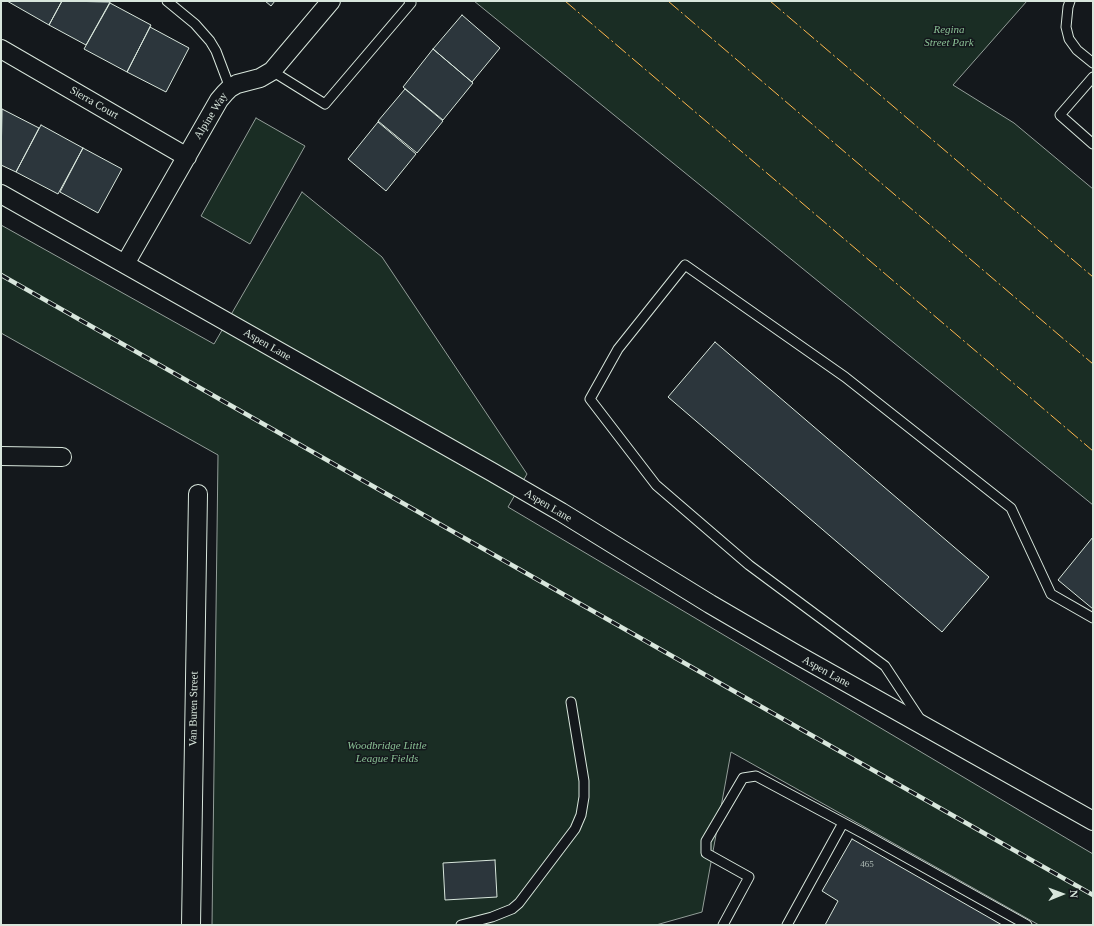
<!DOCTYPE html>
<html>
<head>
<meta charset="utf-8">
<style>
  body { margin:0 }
  #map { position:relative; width:1094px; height:926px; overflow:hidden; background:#14181c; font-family:Georgia,serif }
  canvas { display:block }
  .frame { position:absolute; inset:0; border:2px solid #d8e6dc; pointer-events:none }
  .north { position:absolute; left:1042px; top:874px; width:40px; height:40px; -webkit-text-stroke:3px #14181c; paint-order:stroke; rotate:89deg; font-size:11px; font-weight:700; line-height:16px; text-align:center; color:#d8e6dc }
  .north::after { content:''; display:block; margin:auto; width:14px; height:18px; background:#d8e6dc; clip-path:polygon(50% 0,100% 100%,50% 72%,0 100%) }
</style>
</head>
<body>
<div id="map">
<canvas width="1094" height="926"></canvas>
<div class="frame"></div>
<div class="north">N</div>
</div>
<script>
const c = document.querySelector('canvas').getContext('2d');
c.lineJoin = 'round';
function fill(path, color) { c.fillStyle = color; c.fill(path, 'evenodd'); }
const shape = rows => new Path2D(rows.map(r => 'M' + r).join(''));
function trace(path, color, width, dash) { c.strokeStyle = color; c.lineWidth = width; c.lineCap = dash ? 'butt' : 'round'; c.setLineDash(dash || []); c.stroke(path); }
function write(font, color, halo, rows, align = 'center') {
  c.font = font + ' Georgia,serif'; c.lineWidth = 3; c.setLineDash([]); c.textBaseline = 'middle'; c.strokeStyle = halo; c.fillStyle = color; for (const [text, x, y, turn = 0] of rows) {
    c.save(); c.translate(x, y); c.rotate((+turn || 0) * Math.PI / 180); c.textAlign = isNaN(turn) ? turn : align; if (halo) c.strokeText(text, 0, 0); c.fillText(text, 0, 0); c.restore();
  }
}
const green = shape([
  [474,1,1027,1,953,85,1014,123,1093,189,1093,505,474,1],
  [256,118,305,146,250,244,201,216,256,118],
  [302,192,382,257,527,474,508,507,1093,854,1093,925,1039,925,731,752,702,912,656,925,212,925,218,455,1,333,1,225,214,344,302,192]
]);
const building = shape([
  [7,1,62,1,49,25,7,1],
  [62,1,110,2,86,45,49,25,62,1],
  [265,1,275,1,271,6,265,1],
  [110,3,151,25,127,72,84,49,110,3],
  [462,15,500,48,472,82,433,49,462,15],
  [150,27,189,48,166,92,127,72,150,27],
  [433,49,473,83,443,120,403,87,433,49],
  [405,89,443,121,417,153,378,121,405,89],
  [2,109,39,128,16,172,1,165,2,109],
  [378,122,416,154,386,191,348,159,378,122],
  [41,125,83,148,58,194,16,172,41,125],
  [83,148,122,169,98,213,60,192,83,148],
  [715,342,989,577,942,632,668,397,715,342],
  [1093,537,1093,609,1058,580,1093,537],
  [852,839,1002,925,825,925,838,901,822,891,852,839],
  [495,860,497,897,445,900,443,863,495,860]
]);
const service = shape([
  [167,1,195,24,210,41,216,51,230,88],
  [1070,1,1068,7,1066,27,1069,39,1077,50,1093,63],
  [272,71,325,104,411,3,409,1],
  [1093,77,1060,115,1093,144],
  [920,719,885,666,749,565,656,485,590,399,618,349,685,265,845,377,1011,508,1051,594,1093,618],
  [461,925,492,917,512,909,519,903,575,829,581,815,584,797,584,781,571,702],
  [723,925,749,877,706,853,706,841,743,778,756,776,866,835,1027,925],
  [787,925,843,823]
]);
const minor = shape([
  [1,49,187,157],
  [1,194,492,472,561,512,710,604,794,653,1093,821],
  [125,264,219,100,225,93,230,88,237,84,260,78,272,71,331,1],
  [1,456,62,457],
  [191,925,198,494]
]);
const rail = shape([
  [1,275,1093,895]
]);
const power = shape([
  [565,1,1093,451],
  [668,1,1093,364],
  [770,1,1093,277]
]);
const numberNames = [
  ["465",867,865]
];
const parkNames = [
  ["Regina",949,30],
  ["Street Park",949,43],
  ["Woodbridge Little",387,746],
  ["League Fields",387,759]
];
const streetNames = [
  ["Sierra Court",94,103,30],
  ["Alpine Way",211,116,-58],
  ["Aspen Lane",267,345,30],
  ["Aspen Lane",548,506,31],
  ["Aspen Lane",826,672,29],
  ["Van Buren Street",194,709,-89]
];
fill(green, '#1a2d24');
trace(green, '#939e99', 1);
fill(building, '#2c363c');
trace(building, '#d8e6dc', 1);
trace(service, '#d8e6dc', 11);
trace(minor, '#d8e6dc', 20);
trace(service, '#14181c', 9);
trace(minor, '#14181c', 18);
trace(rail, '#d8e6dc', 4.5);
trace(rail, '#14181c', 3, [9]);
trace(power, '#ffb74d', 1, [14, 3, 2, 3]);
write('9px', '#adbab4', null, numberNames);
write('italic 11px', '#8ac095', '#14181c', parkNames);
write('11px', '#d8e6dc', '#14181c', streetNames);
</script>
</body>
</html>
